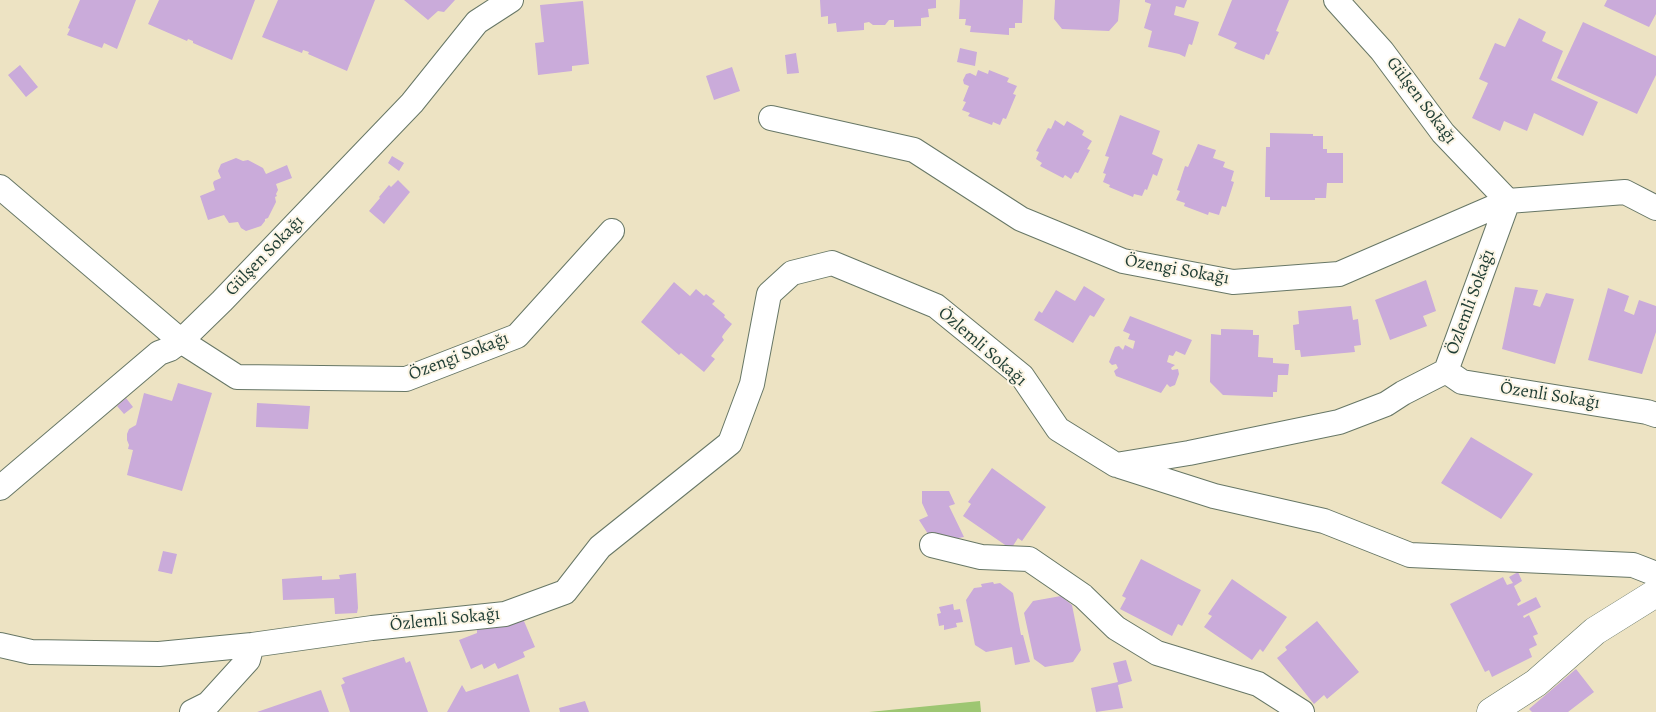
<!DOCTYPE html>
<html>
<head>
<meta charset="utf-8">
<style>
  body { margin:0 }
  canvas { display:block; background:#ede3c3 }
</style>
</head>
<body>
<canvas width="1656" height="712"></canvas>
<script>
const c = document.querySelector('canvas').getContext('2d');
c.lineJoin = 'round';
function fill(path, color) { c.fillStyle = color; c.fill(path, 'evenodd'); }
const shape = rows => new Path2D(rows.map(r => 'M' + r).join(''));
function trace(path, color, width, dash) { c.strokeStyle = color; c.lineWidth = width; c.lineCap = dash ? 'butt' : 'round'; c.setLineDash(dash || []); c.stroke(path); }
function write(font, color, halo, rows, align = 'center') {
  c.font = font + ' Alegreya,serif'; c.lineWidth = 4; c.setLineDash([]); c.textBaseline = 'middle'; c.strokeStyle = halo; c.fillStyle = color; for (const [text, x, y, turn = 0] of rows) {
    c.save(); c.translate(x, y); c.rotate((+turn || 0) * Math.PI / 180); c.textAlign = isNaN(turn) ? turn : align; if (halo) c.strokeText(text, 0, 0); c.fillText(text, 0, 0); c.restore();
  }
}
const green = shape([
  [980,701,981,712,869,712]
]);
const building = shape([
  [80,0,136,0,117,49,104,43,102,48,67,35,70,29,68,28],
  [159,0,255,0,232,60,193,43,193,41,188,39,187,41,148,24],
  [278,0,375,0,347,71,308,54,309,52,303,50,302,53,262,37],
  [404,0,455,0,444,12,438,11,428,20],
  [820,0,936,0,936,8,928,9,929,17,921,18,921,26,894,27,894,20,889,20,885,25,873,25,869,22,864,23,864,30,837,32,836,23,828,24,828,16,821,17],
  [960,0,1023,0,1022,23,1015,23,1015,28,1009,28,1009,35,970,32,971,26,965,25,966,19,959,19],
  [1055,0,1120,0,1118,21,1109,31,1062,29,1054,19],
  [1145,0,1187,0,1184,8,1176,6,1174,15,1199,22,1192,45,1189,44,1185,57,1179,54,1148,47,1152,31,1144,28,1151,4,1145,2],
  [1232,0,1289,0,1276,31,1279,32,1269,55,1266,54,1264,60,1234,48,1237,43,1218,35],
  [1607,0,1656,0,1656,14,1649,27,1604,6],
  [583,1,589,64,572,66,572,71,538,75,535,43,544,42,540,5],
  [1519,18,1546,32,1542,41,1563,51,1551,80,1598,102,1583,136,1534,113,1527,131,1504,121,1500,131,1472,118,1488,83,1479,79,1495,43,1505,47],
  [1583,22,1656,56,1656,75,1637,114,1557,78],
  [960,48,977,52,975,66,957,62],
  [796,53,799,73,787,74,785,55],
  [20,65,38,87,26,97,8,75],
  [732,67,740,91,714,100,706,76],
  [978,70,988,74,989,70,1009,78,1007,82,1017,86,1013,94,1016,95,1006,119,1003,118,1000,125,993,122,992,125,968,116,970,113,962,110,966,102,963,101,969,86,964,84,963,80,966,74,970,73,976,76],
  [1120,115,1160,131,1152,154,1163,159,1157,176,1153,174,1147,190,1145,189,1142,196,1134,194,1133,197,1109,187,1110,185,1103,182,1106,174,1103,173,1109,157,1105,156],
  [1055,120,1064,126,1067,121,1084,131,1082,135,1092,141,1087,149,1090,150,1078,173,1075,172,1071,179,1065,175,1063,178,1040,166,1042,163,1036,159,1039,152,1036,151,1048,128,1051,129],
  [1270,133,1313,134,1313,136,1323,136,1323,149,1327,149,1327,153,1343,153,1343,183,1327,183,1326,198,1315,198,1315,200,1270,200,1270,197,1265,197,1266,147,1270,147],
  [1198,144,1216,150,1213,158,1225,162,1223,167,1234,171,1231,181,1234,182,1226,207,1222,206,1219,215,1209,212,1208,215,1184,206,1185,203,1176,200,1180,191,1177,190,1185,166,1188,167],
  [392,156,404,163,399,171,388,163],
  [236,158,243,161,248,160,263,168,266,174,287,165,292,178,276,184,278,190,276,194,277,196,275,197,276,202,268,218,265,219,265,221,261,226,246,231,241,228,238,222,229,223,224,215,208,220,200,196,215,190,213,183,214,181,221,178,218,171,221,164],
  [398,180,410,192,384,224,369,211,380,198,379,197,389,185,391,187],
  [1426,280,1436,311,1423,316,1427,326,1390,340,1375,300],
  [674,282,690,296,696,289,704,296,706,294,715,301,712,304,725,315,724,317,732,324,723,335,722,337,724,340,711,356,715,359,704,372,681,353,679,355,641,322],
  [1084,286,1105,299,1094,317,1090,315,1073,343,1034,320,1039,311,1042,313,1056,290,1075,301],
  [1515,287,1538,290,1533,305,1540,307,1546,293,1574,299,1555,364,1502,349],
  [1608,288,1629,296,1624,311,1634,315,1639,300,1656,306,1656,332,1642,374,1588,360],
  [1351,306,1353,320,1358,319,1361,345,1354,346,1355,352,1301,357,1300,350,1295,350,1293,325,1299,324,1298,311],
  [1130,316,1192,340,1185,355,1176,351,1173,356,1169,355,1167,362,1175,365,1171,368,1172,370,1178,369,1179,374,1175,385,1170,387,1167,384,1161,393,1116,376,1114,371,1118,368,1116,364,1112,365,1109,362,1115,347,1119,346,1123,350,1125,345,1133,349,1135,341,1128,339,1130,334,1123,331],
  [1221,329,1253,330,1253,335,1259,335,1258,357,1273,358,1273,363,1289,364,1288,375,1278,375,1277,392,1273,392,1273,397,1223,395,1210,382,1211,334,1221,335],
  [178,383,212,393,182,491,127,475,133,450,128,449,129,445,127,440,127,434,129,429,136,425,144,393,172,401],
  [126,398,133,407,124,414,117,406],
  [257,403,310,406,308,429,256,427],
  [1471,437,1533,474,1501,519,1441,483],
  [992,468,1046,507,1022,541,1018,538,1011,549,963,516,971,504,968,502],
  [922,491,949,491,955,504,949,506,964,537,947,540,928,534,919,520,928,516,922,503],
  [163,551,177,554,172,574,158,571],
  [1141,559,1201,590,1182,626,1178,624,1172,636,1120,609,1126,598,1122,596],
  [1518,572,1522,581,1514,586,1521,601,1517,604,1518,606,1536,597,1541,607,1523,616,1524,618,1529,615,1538,634,1533,636,1537,645,1529,649,1532,657,1492,677,1489,670,1485,672,1450,604,1503,577,1507,585,1513,583,1509,577],
  [356,573,358,608,357,613,335,614,334,598,283,600,282,579,322,576,322,580,340,579,339,575],
  [1232,579,1287,617,1263,652,1260,649,1252,660,1204,627,1212,616,1208,614],
  [993,582,994,584,1000,583,1013,593,1021,635,1023,635,1030,662,1015,665,1012,647,986,652,975,645,966,600,974,588,982,587,981,584],
  [1061,596,1072,605,1081,650,1073,662,1045,667,1034,659,1024,613,1033,601],
  [953,604,954,610,960,609,963,622,956,623,957,627,944,630,944,625,939,626,937,614,941,613,939,607],
  [521,614,535,647,523,652,525,657,498,669,495,663,484,669,482,664,471,669,459,640,477,633,477,625],
  [1317,621,1359,672,1327,699,1324,695,1314,704,1277,658,1287,650,1285,647],
  [404,657,406,663,410,661,428,712,350,712,341,685,345,683,342,678],
  [1126,660,1132,681,1118,685,1123,708,1096,712,1091,688,1118,682,1113,663],
  [1576,669,1594,692,1568,712,1532,712,1529,709],
  [518,674,530,712,447,712,462,685,466,692],
  [321,690,329,712,257,712],
  [585,701,589,712,560,712,559,708]
]);
const minor = shape([
  [771,118,914,150,1021,219,1123,261,1233,282,1339,274,1508,201,1625,192,1656,208],
  [0,187,181,341,237,377,406,379,517,336,612,231],
  [1446,371,1462,382,1647,412,1656,415],
  [1120,466,1214,496,1324,521,1410,555,1633,565,1656,574],
  [0,488,159,353,170,349,181,341,222,301,412,103,477,22,511,0],
  [932,545,981,557,1029,559,1083,596,1116,628,1157,653,1258,684,1302,712],
  [0,645,31,652,159,654,252,645,372,628,505,614,565,592,600,547,730,443,752,384,769,294,792,273,832,263,936,306,1022,376,1058,429,1116,465,1189,453,1339,422,1386,404,1403,393,1446,371,1508,201,1443,133,1382,51,1336,0],
  [192,712,208,704,248,660,252,645]
]);
const tertiary = shape([
  [1491,712,1536,683,1595,631,1656,593]
]);
const streetNames = [
  ["Gülşen Sokağı",1421,101,53],
  ["Gülşen Sokağı",265,256,-46],
  ["Özengi Sokağı",1177,270,10],
  ["Özlemli Sokağı",1471,302,-70],
  ["Özlemli Sokağı",982,347,41],
  ["Özengi Sokağı",459,357,-21],
  ["Özenli Sokağı",1550,396,9],
  ["Özlemli Sokağı",445,620,-6]
];
fill(green, '#9dc672');
fill(building, '#caabda');
trace(minor, '#677766', 26);
trace(tertiary, '#677766', 29);
trace(minor, '#fff', 24);
trace(tertiary, '#fff', 28);
write('18px', '#1f3d34', '#fcf5e5', streetNames);
</script>
</body>
</html>
